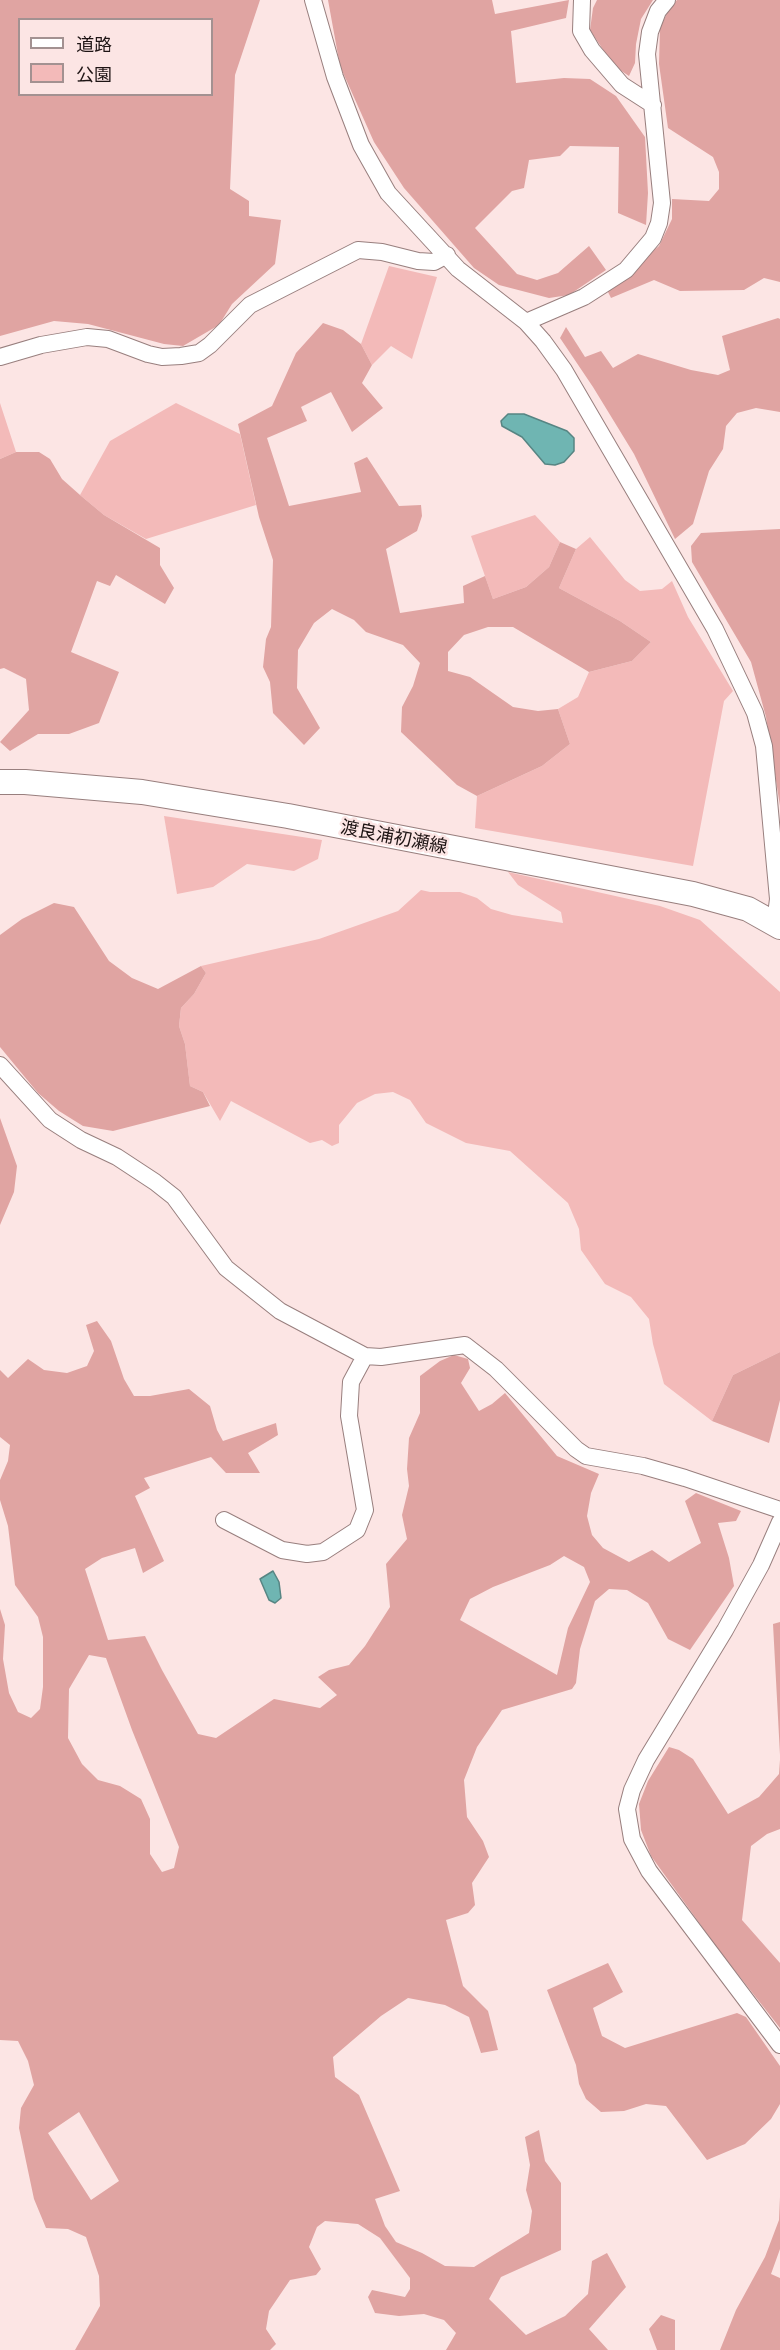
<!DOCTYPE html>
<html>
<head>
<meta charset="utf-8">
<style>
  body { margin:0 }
  #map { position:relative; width:780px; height:2350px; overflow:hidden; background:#fce5e4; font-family:"Exo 2","Noto Sans JP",sans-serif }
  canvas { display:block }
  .legend { position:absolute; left:18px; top:18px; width:195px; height:78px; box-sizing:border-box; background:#fce5e4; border:2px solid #a39191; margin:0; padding:8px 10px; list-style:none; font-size:18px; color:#1e1414 }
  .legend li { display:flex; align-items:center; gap:12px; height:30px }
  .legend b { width:30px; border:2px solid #a39191 }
</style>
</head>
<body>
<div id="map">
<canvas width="780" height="2350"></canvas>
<ul class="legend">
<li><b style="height:8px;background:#fff"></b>道路</li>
<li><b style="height:16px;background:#f3bab9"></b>公園</li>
</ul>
</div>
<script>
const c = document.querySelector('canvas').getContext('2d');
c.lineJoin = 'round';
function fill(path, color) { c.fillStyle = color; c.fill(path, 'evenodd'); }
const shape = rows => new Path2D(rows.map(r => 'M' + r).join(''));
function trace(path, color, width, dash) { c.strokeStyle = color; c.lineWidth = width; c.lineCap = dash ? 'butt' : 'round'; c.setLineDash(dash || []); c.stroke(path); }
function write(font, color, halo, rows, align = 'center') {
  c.font = font + ' "Exo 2","Noto Sans JP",sans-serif'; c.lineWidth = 5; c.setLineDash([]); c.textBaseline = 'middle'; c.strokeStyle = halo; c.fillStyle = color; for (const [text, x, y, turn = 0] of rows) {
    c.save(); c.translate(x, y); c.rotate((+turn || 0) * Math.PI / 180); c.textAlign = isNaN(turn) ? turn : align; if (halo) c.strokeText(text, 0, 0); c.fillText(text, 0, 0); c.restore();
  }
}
const green = shape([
  [389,266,437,277,412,359,391,346,372,365,361,344],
  [0,403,16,452,0,459],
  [176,403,240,434,256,505,146,539,104,515,80,495,110,441],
  [535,515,560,542,549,567,526,587,493,599,471,536],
  [590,537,625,580,640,591,662,589,672,581,688,617,733,691,724,701,693,866,475,828,477,796,542,766,570,744,558,709,578,697,589,672,632,661,651,642,620,621,559,588,576,549],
  [164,816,322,840,318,859,294,871,247,864,213,887,177,894],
  [508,872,660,906,700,920,780,992,780,1352,733,1375,712,1421,664,1384,653,1344,649,1319,631,1297,605,1284,581,1250,579,1229,568,1203,510,1151,466,1143,426,1123,410,1100,393,1092,375,1094,357,1103,339,1125,339,1143,332,1146,322,1140,310,1143,231,1101,220,1121,203,1092,190,1086,185,1044,179,1026,181,1008,194,994,206,973,201,966,319,939,398,911,421,890,430,892,460,892,477,898,491,909,512,915,563,923,561,912,518,885]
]);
const forest = shape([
  [0,0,260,0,235,75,230,189,249,201,249,216,281,220,275,264,232,304,219,325,183,346,164,344,88,324,54,321,0,336],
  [20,20,212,20,212,94,20,94],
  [328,0,492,0,495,14,569,0,566,18,511,31,516,83,564,78,590,79,616,96,645,137,648,193,646,225,618,213,619,147,570,146,560,156,529,160,524,188,512,191,475,228,517,274,537,280,558,273,589,246,606,270,569,295,549,298,499,285,474,268,404,188,374,142,340,66],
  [597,0,653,0,641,19,636,44,635,63,629,76,614,66,590,30,593,8],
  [677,0,780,0,780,282,764,278,744,290,680,291,654,280,611,298,607,290,659,246,672,219,672,199,709,201,719,189,719,172,713,157,668,128,659,64,660,28,669,9],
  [778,318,780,319,780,412,756,408,737,413,726,426,723,449,709,471,693,524,675,539,634,454,593,387,560,338,566,327,585,357,601,351,613,368,638,354,691,370,718,375,730,370,722,336],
  [323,323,343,330,361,344,372,365,362,383,383,408,352,432,331,392,301,407,307,421,267,438,289,506,361,492,354,463,367,457,399,506,421,505,422,516,417,531,386,549,400,613,464,603,463,586,485,576,493,599,526,587,549,567,560,542,576,549,559,588,620,621,651,642,632,661,589,672,513,627,488,627,464,635,448,652,448,671,470,677,513,707,538,711,558,709,570,744,542,766,477,796,457,785,401,732,402,707,413,686,420,663,403,645,366,632,354,620,332,609,314,623,298,650,297,688,320,728,304,745,273,713,270,682,263,667,266,639,271,627,273,560,259,517,238,424,272,406,296,353],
  [16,452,39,452,50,459,62,479,80,495,104,515,160,548,160,565,174,588,165,604,116,575,110,586,97,581,71,652,119,672,99,723,69,734,38,734,10,751,0,742,29,710,26,679,4,668,0,669,0,459],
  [780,529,780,806,766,717,751,662,692,562,691,546,701,533],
  [54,903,74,907,109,961,132,978,158,989,201,966,206,973,194,994,181,1008,179,1026,185,1044,190,1086,203,1092,210,1106,113,1131,83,1126,59,1111,38,1093,0,1047,0,935,22,919],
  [0,1118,17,1166,14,1192,0,1225],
  [97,1321,111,1341,124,1379,134,1396,150,1396,189,1389,210,1406,217,1430,223,1441,276,1423,278,1435,248,1453,260,1473,226,1473,211,1457,144,1478,150,1488,135,1496,164,1561,143,1573,135,1548,102,1558,85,1569,108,1640,145,1636,162,1670,198,1734,216,1738,274,1699,320,1708,337,1695,318,1677,329,1670,349,1665,365,1646,390,1607,386,1564,407,1539,402,1515,409,1486,407,1469,409,1438,420,1413,420,1376,440,1361,454,1355,468,1359,470,1368,461,1383,479,1411,492,1404,505,1393,557,1456,599,1474,591,1493,587,1516,592,1535,603,1548,629,1562,652,1550,669,1562,701,1543,685,1501,696,1493,741,1511,736,1521,718,1523,729,1558,734,1586,690,1650,668,1639,648,1603,627,1590,609,1589,595,1601,580,1649,576,1683,572,1689,502,1710,477,1747,464,1780,467,1817,483,1841,489,1857,472,1883,475,1905,468,1913,446,1920,463,1986,488,2011,498,2050,481,2053,469,2017,445,2005,408,1998,381,2016,333,2057,335,2077,359,2095,400,2191,375,2199,385,2226,396,2242,422,2253,445,2266,474,2267,529,2233,532,2211,526,2190,530,2165,525,2137,539,2130,545,2161,561,2183,561,2250,501,2277,489,2299,526,2335,565,2316,588,2294,592,2261,607,2253,626,2287,589,2329,608,2350,446,2350,456,2333,444,2320,424,2314,399,2316,375,2313,368,2297,372,2290,405,2297,410,2289,410,2278,380,2238,358,2224,325,2221,317,2227,309,2247,321,2269,316,2275,290,2280,269,2311,266,2329,276,2344,270,2350,75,2350,100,2306,99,2276,86,2237,68,2229,46,2228,34,2199,19,2128,21,2108,34,2085,28,2061,18,2041,0,2040,0,1609,5,1625,3,1659,9,1693,18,1712,31,1718,40,1709,43,1687,43,1637,38,1617,15,1585,8,1526,0,1500,0,1480,8,1461,10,1445,0,1437,0,1370,8,1378,28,1359,44,1370,67,1373,87,1366,94,1351,86,1325],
  [564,1556,584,1567,590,1582,568,1628,557,1675,460,1620,470,1599,493,1587,550,1565],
  [89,1655,106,1658,132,1730,179,1847,174,1868,162,1872,150,1854,150,1819,141,1799,120,1786,98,1780,82,1764,68,1738,69,1689],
  [79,2112,119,2181,91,2200,48,2133],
  [780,1352,780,1400,769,1443,712,1421,733,1375],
  [780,1622,780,1755,773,1624],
  [669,1747,679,1750,693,1759,728,1814,759,1797,779,1774,780,1760,780,1829,767,1834,751,1846,742,1920,780,1963,780,2028,718,1949,651,1856,641,1830,639,1804,648,1781],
  [608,1963,623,1992,593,2008,602,2036,625,2048,737,2013,746,2017,780,2066,780,2104,771,2119,745,2144,707,2160,666,2106,646,2104,624,2111,601,2112,586,2099,579,2084,576,2065,547,1990],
  [780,2197,780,2249,771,2274,780,2278,780,2350,720,2350,736,2310,765,2257,779,2220],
  [661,2315,675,2320,675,2350,657,2350,649,2329]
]);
const water = shape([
  [508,414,524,414,567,431,574,438,574,451,564,462,555,465,545,464,522,437,502,426,501,421,508,414],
  [273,1571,279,1582,281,1598,275,1603,269,1600,260,1579,273,1571]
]);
const minor = shape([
  [313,0,335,77,361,145,388,193,458,269,526,322,543,341,564,370,715,629,755,713,764,746,778,899,775,923],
  [582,0,581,31,592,50,622,85,653,105],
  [526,322,584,297,626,270,653,238,659,223,662,203,647,54,650,32,658,11,667,0],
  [0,357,41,345,87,337,108,339,148,354,162,357,181,356,199,353,210,345,250,305,358,250,382,252,418,261,434,262,447,255],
  [0,1065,50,1120,81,1140,117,1157,155,1182,174,1197,226,1268,280,1311,365,1356,381,1357,465,1345,496,1369,576,1449,586,1456,643,1466,685,1478,780,1510],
  [224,1520,282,1550,307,1554,323,1552,357,1530,365,1510,349,1416,351,1382,365,1356],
  [780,1522,761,1565,725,1630,646,1760,632,1790,627,1809,632,1839,649,1871,780,2045]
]);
const secondary = shape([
  [0,782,25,782,142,792,288,816,693,894,748,909,780,927]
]);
const streetNames = [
  ["渡良浦初瀬線",394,837,11]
];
fill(green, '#f3bab9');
fill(forest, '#e0a4a2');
fill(water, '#6fb5b2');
trace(water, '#578583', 1.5);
trace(minor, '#987f7e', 18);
trace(secondary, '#987f7e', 26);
trace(minor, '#fff', 16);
trace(secondary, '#fff', 24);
write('18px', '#1e1414', '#fce5e4', streetNames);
</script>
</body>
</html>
